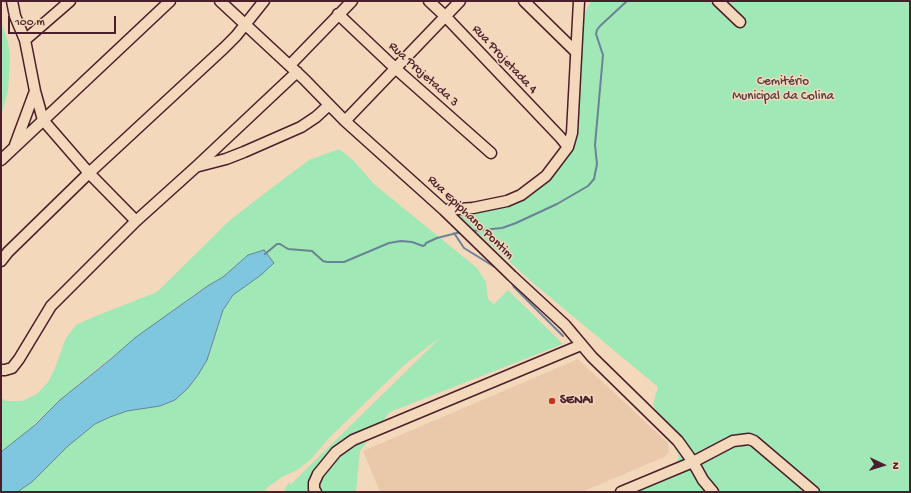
<!DOCTYPE html>
<html>
<head>
<meta charset="utf-8">
<style>
  body { margin:0 }
  #map { position:relative; width:911px; height:493px; overflow:hidden; background:#f4d8bb; font-family:"Gochi Hand",sans-serif }
  canvas { display:block }
  .frame { position:absolute; inset:0; border:2px solid #4a1f2b; pointer-events:none }
  .north { position:absolute; left:863px; top:445px; width:40px; height:40px; -webkit-text-stroke:3px #f4d8bb; paint-order:stroke; rotate:94deg; font-size:11px; font-weight:700; line-height:16px; text-align:center; color:#4a1f2b }
  .north::after { content:''; display:block; margin:auto; width:14px; height:18px; background:#4a1f2b; clip-path:polygon(50% 0,100% 100%,50% 72%,0 100%) }
  .scale { position:absolute; left:8px; top:16px; width:108px; height:18px; box-sizing:border-box; border:2px solid #4a1f2b; border-top:0; padding-left:5px; font-size:12px; line-height:14px; white-space:nowrap; color:#4a1f2b; -webkit-text-stroke:3px #f4d8bb; paint-order:stroke }
</style>
</head>
<body>
<div id="map">
<canvas width="911" height="493"></canvas>
<div class="frame"></div>
<div class="north">N</div>
<div class="scale">100 m</div>
</div>
<script>
const c = document.querySelector('canvas').getContext('2d');
c.lineJoin = 'round';
function fill(path, color) { c.fillStyle = color; c.fill(path, 'evenodd'); }
const shape = rows => new Path2D(rows.map(r => 'M' + r).join(''));
function trace(path, color, width, dash) { c.strokeStyle = color; c.lineWidth = width; c.lineCap = dash ? 'butt' : 'round'; c.setLineDash(dash || []); c.stroke(path); }
function write(font, color, halo, rows, align = 'center') {
  c.font = font + ' "Gochi Hand",sans-serif'; c.lineWidth = 3; c.setLineDash([]); c.textBaseline = 'middle'; c.strokeStyle = halo; c.fillStyle = color; for (const [text, x, y, turn = 0] of rows) {
    c.save(); c.translate(x, y); c.rotate((+turn || 0) * Math.PI / 180); c.textAlign = isNaN(turn) ? turn : align; if (halo) c.strokeText(text, 0, 0); c.fillText(text, 0, 0); c.restore();
  }
}
const built = shape([
  [578,359,668,443,669,452,664,457,582,492,380,492,363,451]
]);
const green = shape([
  [591,1,910,1,910,492,637,492,672,477,679,456,653,404,658,387,533,283,470,226,445,201,467,211,536,187,564,147,570,116,569,43],
  [1,22,8,42,10,57,8,91,1,116],
  [339,149,352,159,374,184,477,268,486,282,488,299,494,304,508,290,563,344,390,412,360,451,356,492,287,492,284,489,289,483,291,484,441,337,409,361,396,373,330,437,310,460,297,470,282,477,268,487,264,492,17,492,32,482,68,446,95,424,110,417,127,411,160,406,212,344,223,310,233,295,246,284,248,255,223,277,195,294,98,368,60,400,23,435,1,452,1,398,6,401,22,401,37,394,48,382,55,368,66,338,76,325,91,318,157,292,229,221,269,190,309,160]
]);
const water = shape([
  [264,250,274,263,261,275,233,295,223,310,207,360,198,375,188,388,175,400,160,406,127,411,110,417,95,424,68,446,32,482,17,492,1,492,1,452,35,425,60,400,112,358,136,337,209,285,223,277,248,255,264,250]
]);
const stream = shape([
  [472,231,502,228,516,223,557,204,588,186,594,179,597,164,595,145,603,55,596,34,597,30,600,26,627,1],
  [454,233,464,248,498,269],
  [265,254,277,244,280,244,288,249,312,251,323,261,327,262,344,262,389,243,401,241,412,242,423,246,425,245,426,243,437,238,461,232],
  [511,281,514,287,563,336]
]);
const minor = shape([
  [12,1,15,16,25,40,35,91,43,120,89,173,136,221],
  [220,1,304,79,345,121,444,210,512,276,565,325,592,357,678,441,693,462,703,480,713,492],
  [429,1,445,16,560,137,568,147,572,133,579,1],
  [524,1,576,52],
  [718,1,740,22],
  [338,14,395,68,491,153],
  [25,40,70,1],
  [290,65,352,1],
  [345,121,460,1],
  [15,145,35,91],
  [1,160,170,1],
  [199,166,226,159,244,152,301,127,316,117,329,105],
  [444,210,473,208,507,201,521,195,546,176,568,147],
  [1,261,8,252,89,173,224,48,236,36,264,1],
  [1,370,5,370,12,368,19,359,51,306,136,221,197,166,297,72],
  [316,492,314,489,314,483,318,474,336,452,353,440,581,345],
  [621,492,693,462,733,441,749,439,754,441,814,492]
]);
const markers = [
  [552,401,4,"#c8321e"]
];
const streetNames = [
  ["Rua Projetada 4",504,60,47],
  ["Rua Projetada 3",423,75,42],
  ["Rua Epiphano Pontim",470,218,44]
];
const parkNames = [
  ["Cemitério",783,82],
  ["Municipal da Colina",783,97]
];
const poiNames = [
  ["SENAI",560,401]
];
fill(built, '#eac9ab');
fill(green, '#a0e8b5');
fill(water, '#7fc6df');
trace(water, '#6a8397', 1);
trace(stream, '#6a8397', 2);
trace(minor, '#4a1f2b', 13);
trace(minor, '#f4d8bb', 10);
for (const [x, y, r, color] of markers) { const dot = new Path2D(); dot.arc(x, y, r, 0, 2 * Math.PI); c.fillStyle = color; c.fill(dot); trace(dot, '#f4d8bb', 1.5); }
write('13px', '#4a1f2b', '#f4d8bb', streetNames);
write('13px', '#573d40', '#f4d8bb', parkNames);
write('bold 13px', '#4a1f2b', '#f4d8bb', poiNames, 'left');
</script>
</body>
</html>
